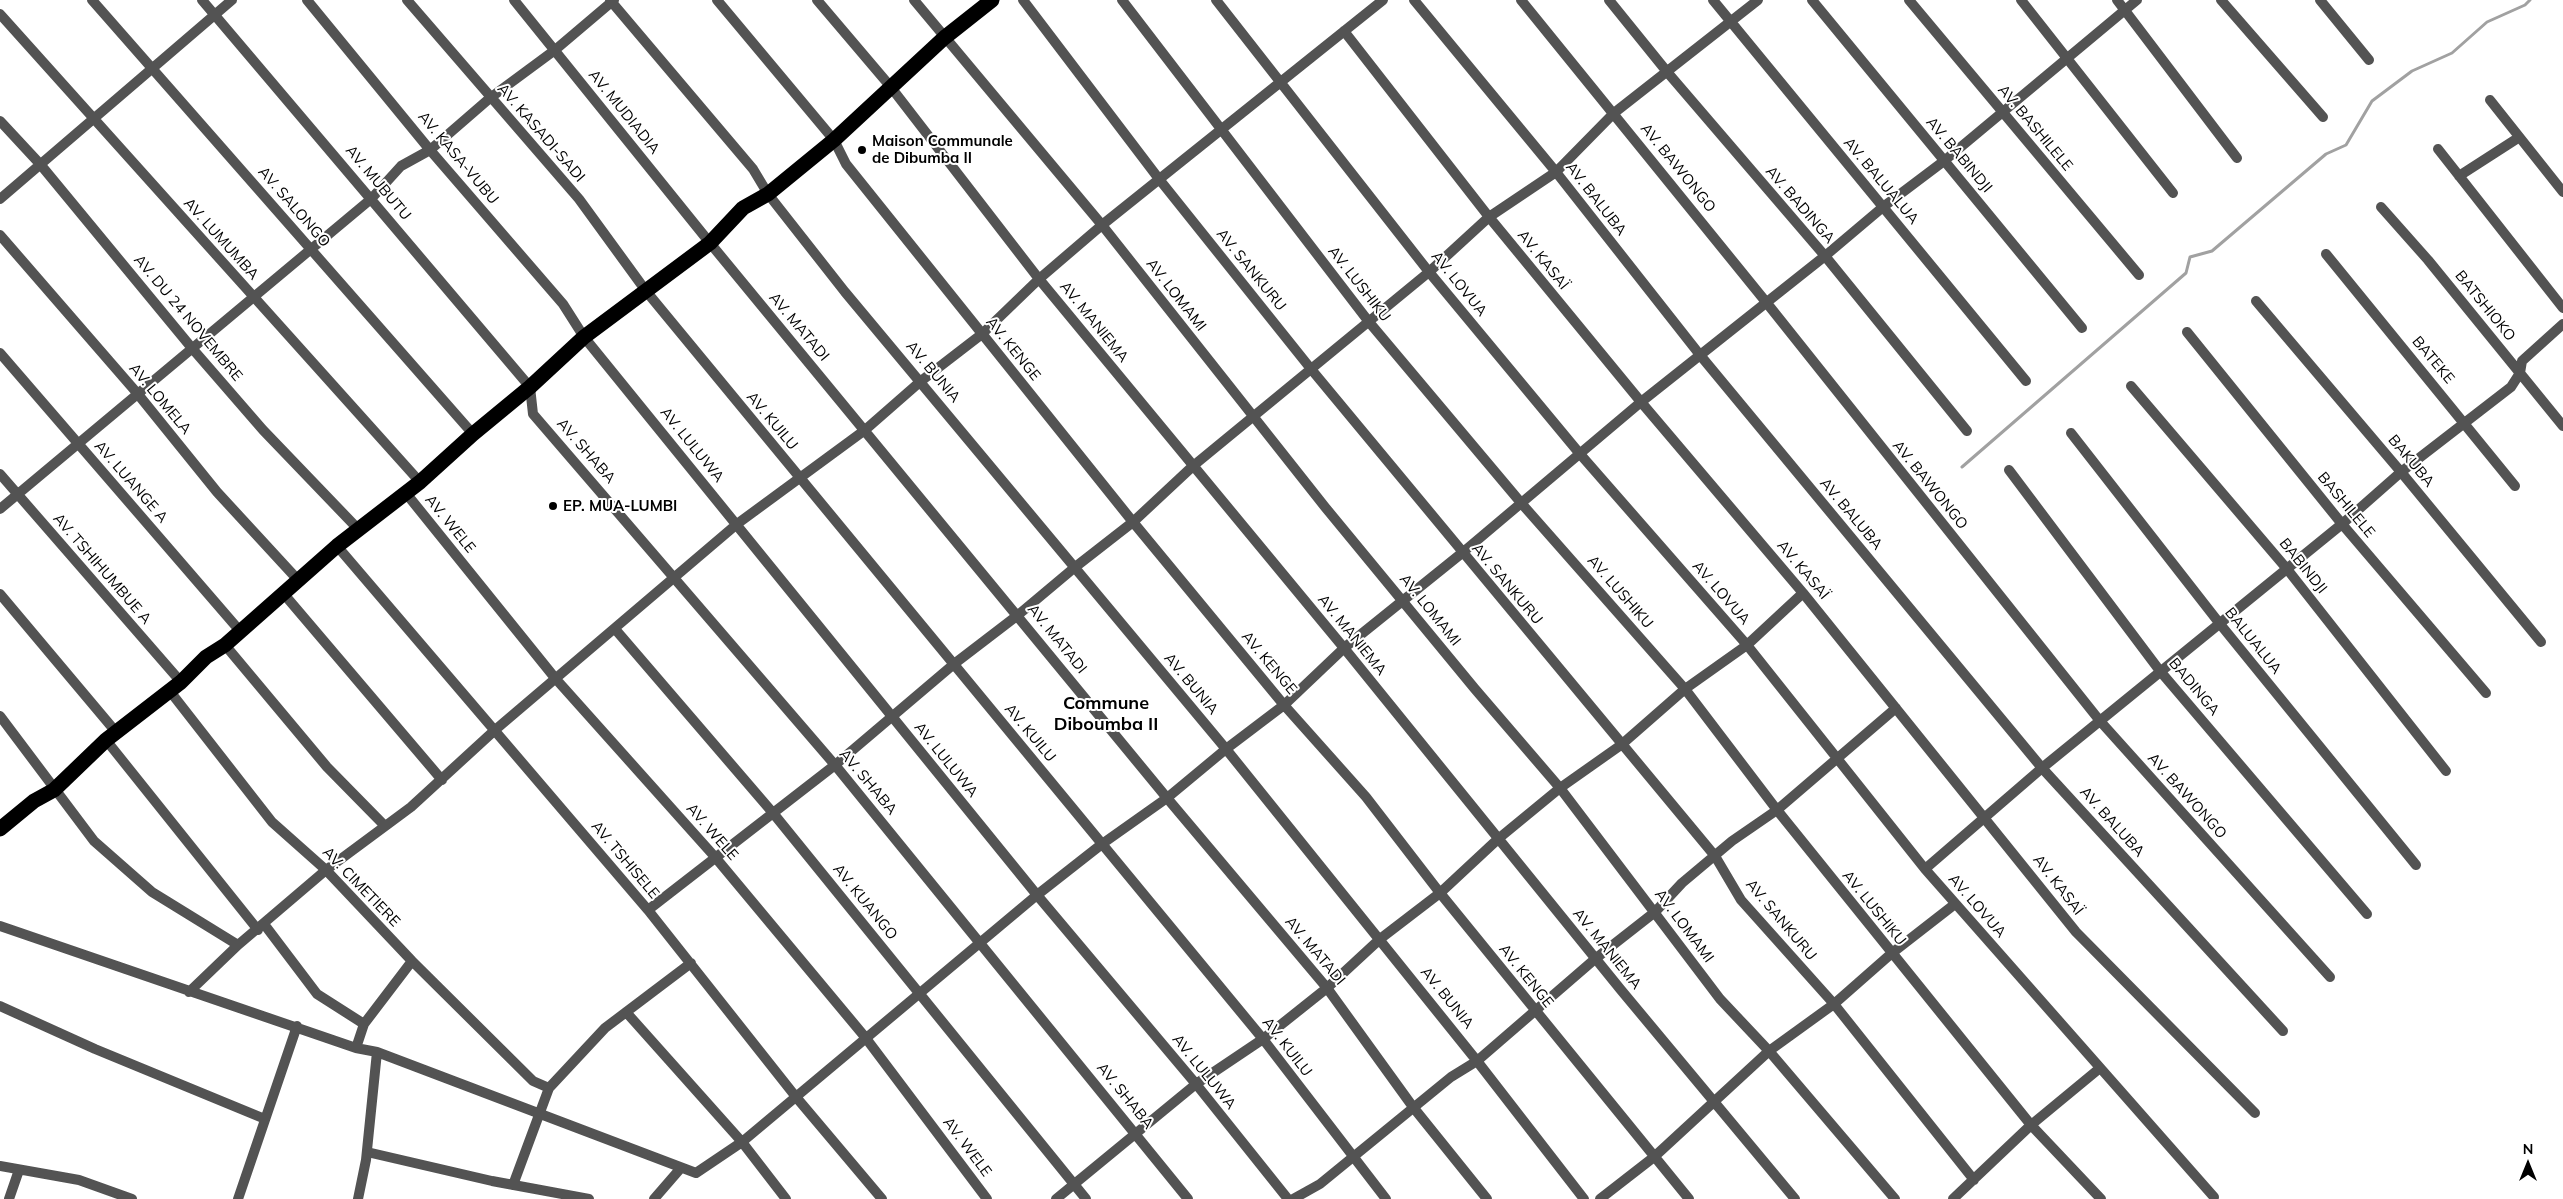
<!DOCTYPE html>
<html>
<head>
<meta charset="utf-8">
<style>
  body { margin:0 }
  #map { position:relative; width:2563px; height:1199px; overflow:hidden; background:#fff; font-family:Mulish,sans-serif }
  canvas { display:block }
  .north { position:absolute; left:2503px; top:1139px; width:50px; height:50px; -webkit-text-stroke:4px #fff; paint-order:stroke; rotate:0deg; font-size:14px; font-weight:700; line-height:20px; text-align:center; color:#000 }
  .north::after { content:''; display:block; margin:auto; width:18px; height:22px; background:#000; clip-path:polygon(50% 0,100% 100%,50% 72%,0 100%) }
</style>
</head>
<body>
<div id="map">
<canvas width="2563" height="1199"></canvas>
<div class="north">N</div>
</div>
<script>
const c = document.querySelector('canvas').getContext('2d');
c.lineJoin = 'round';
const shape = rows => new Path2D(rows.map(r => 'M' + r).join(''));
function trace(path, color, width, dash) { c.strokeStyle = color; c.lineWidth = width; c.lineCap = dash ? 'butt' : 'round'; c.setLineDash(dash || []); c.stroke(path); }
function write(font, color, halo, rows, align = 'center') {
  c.font = font + ' Mulish,sans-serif'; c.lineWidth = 4; c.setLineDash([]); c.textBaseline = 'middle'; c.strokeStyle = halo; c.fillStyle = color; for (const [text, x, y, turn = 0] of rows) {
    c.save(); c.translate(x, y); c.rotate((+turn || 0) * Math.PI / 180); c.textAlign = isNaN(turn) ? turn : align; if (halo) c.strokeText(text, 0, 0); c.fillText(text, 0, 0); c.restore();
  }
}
const stream = shape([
  [1962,467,2186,273,2190,257,2212,251,2326,154,2346,145,2372,101,2412,71,2452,53,2487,22,2525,5,2530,0]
]);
const minor = shape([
  [92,0,473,434],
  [202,0,530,387,533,414,835,765,1188,1199],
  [307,0,430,150,563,304,584,337,1037,895,1196,1084,1288,1199],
  [407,0,579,199,646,291,1263,1039,1386,1199],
  [514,0,710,243,1167,798,1327,988,1413,1107,1487,1199],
  [610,0,753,169,768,194,845,292,1226,749,1477,1061,1584,1199],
  [717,0,834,140,846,164,1133,522,1284,705,1366,797,1440,893,1689,1199],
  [817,0,890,86,1039,279,1344,648,1621,990,1795,1199],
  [914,0,1102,225,1325,507,1475,689,1560,788,1720,999,1769,1051,1895,1199],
  [1023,0,1159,179,1311,369,1715,856,1741,900,1834,1004,1974,1180],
  [1122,0,1369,322,1522,504,1685,689,1777,810,2031,1125,2101,1199],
  [1216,0,1429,272,1580,454,1747,645,1925,869,2214,1197],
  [1414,0,1556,172,1700,355,2042,768,2283,1031],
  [1521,0,1766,302,2100,721,2330,977],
  [1609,0,1668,73,1825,256,1967,431],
  [1713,0,2026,381],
  [1812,0,2082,328],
  [1909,0,2139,275],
  [2021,0,2173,193],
  [2117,0,2237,158],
  [2221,0,2323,117],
  [2320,0,2369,60],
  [0,14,420,482],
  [1344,31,1489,217,1641,402,1803,593,2076,932,2255,1113],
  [2490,100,2563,192],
  [0,121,40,164,191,347,263,430,359,530],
  [2438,149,2563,308],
  [2459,176,2518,138],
  [0,199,232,0],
  [2381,207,2428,260,2563,426],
  [0,235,137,393,217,492,298,580],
  [2326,254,2515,486],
  [2256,301,2401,472,2541,642],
  [2187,332,2342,524,2486,693],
  [0,353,240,631],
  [2131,386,2287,569,2446,771],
  [2071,433,2220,624,2416,865],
  [2009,470,2160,671,2367,914],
  [0,474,181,682],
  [405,492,555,678,715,857,865,1037,987,1199],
  [0,509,371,199,401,166,430,150,490,98,555,50,614,0],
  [337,546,648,910,796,1097,882,1199],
  [283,593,442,780],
  [0,594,116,732],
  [615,629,773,813,1086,1199],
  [225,645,327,767,384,825],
  [169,690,272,822,326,870,412,961,533,1081,549,1088],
  [0,716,94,841,152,892,238,945],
  [106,740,258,930],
  [1925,869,2042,768,2342,524,2401,472,2511,387,2520,373,2522,361,2563,324],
  [648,910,835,765,954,664,1018,615,1074,568,1133,522,1193,466,1429,272,1489,217,1556,172,1614,113,1758,0],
  [264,924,317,994,364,1024],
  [0,926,356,1048,377,1052,696,1173,742,1142,1037,895,1102,844,1167,798,1226,749,1284,705,1344,648,1462,553,1641,402,1825,256,1883,207,1944,161,2137,0],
  [189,992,238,945,326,870,411,807,495,730,737,524,865,430,921,381,982,334,1039,279,1102,225,1383,0],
  [0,1006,95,1049,265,1119],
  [626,1012,742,1142,786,1199],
  [356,1048,364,1024,412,961],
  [367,1152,492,1181,589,1199],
  [0,1166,79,1180,132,1199],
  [513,1185,549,1088,605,1028,691,963],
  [9,1199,19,1170],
  [238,1199,297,1026],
  [358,1199,366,1160,377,1052],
  [654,1199,680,1169],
  [1056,1199,1196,1084,1263,1039,1327,988,1380,939,1440,893,1498,839,1560,788,1621,745,1685,689,1747,645,1803,593],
  [1293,1199,1320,1184,1451,1077,1477,1061,1595,959,1655,912,1682,883,1732,841,1777,810,1896,708],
  [1600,1199,1654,1157,1769,1051,1834,1004,1892,953,1955,904],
  [1953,1199,2031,1125,2100,1068]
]);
const highway = shape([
  [0,829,34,801,54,790,106,740,181,682,206,657,225,645,337,546,420,482,473,434,530,387,584,337,710,243,743,208,768,194,834,140,944,38,992,0]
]);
const markers = [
  [862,150,5,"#000"],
  [553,506,5,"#000"]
];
const streetNames = [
  ["AV. MUDIADIA",624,112,51],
  ["AV. BASHILELE",2035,128,50],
  ["AV. KASADI-SADI",541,133,49],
  ["AV. BABINDJI",1959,155,50],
  ["AV. KASA-VUBU",458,158,50],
  ["AV. BAWONGO",1678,168,51],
  ["AV. BALUALUA",1881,181,50],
  ["AV. MUBUTU",378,183,50],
  ["AV. BALUBA",1596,199,52],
  ["AV. BADINGA",1800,205,49],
  ["AV. SALONGO",294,207,49],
  ["AV. LUMUMBA",221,239,48],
  ["AV. KASAÏ",1543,260,51],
  ["AV. SANKURU",1251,270,51],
  ["AV. LUSHIKU",1359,284,52],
  ["AV. LOVUA",1459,284,51],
  ["AV. LOMAMI",1176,295,52],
  ["BATSHIOKO",2485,306,51],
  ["AV. DU 24 NOVEMBRE",188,318,50],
  ["AV. MANIEMA",1094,322,51],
  ["AV. MATADI",799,327,50],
  ["AV. KENGE",1013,349,51],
  ["BATEKE",2433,360,50],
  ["AV. BUNIA",933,372,50],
  ["AV. LOMELA",160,399,50],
  ["AV. KUILU",772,421,50],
  ["AV. LULUWA",692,445,51],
  ["AV. SHABA",586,451,49],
  ["BAKUBA",2411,461,50],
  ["AV. LUANGE A",131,482,49],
  ["AV. BAWONGO",1930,485,51],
  ["BASHILELE",2346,505,50],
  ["AV. BALUBA",1851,514,50],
  ["AV. WELE",450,524,51],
  ["BABINDJI",2303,566,51],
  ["AV. TSHIHUMBUE A",102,569,49],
  ["AV. KASAÏ",1803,570,50],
  ["AV. SANKURU",1507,584,50],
  ["AV. LUSHIKU",1620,592,49],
  ["AV. LOVUA",1721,593,49],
  ["AV. LOMAMI",1430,610,51],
  ["AV. MANIEMA",1352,635,51],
  ["AV. MATADI",1057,639,51],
  ["BALUALUA",2253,641,51],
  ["AV. KENGE",1269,663,50],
  ["AV. BUNIA",1191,684,50],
  ["BADINGA",2194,687,50],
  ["AV. KUILU",1030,733,50],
  ["AV. LULUWA",946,760,51],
  ["AV. SHABA",868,782,50],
  ["AV. BAWONGO",2187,796,48],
  ["AV. BALUBA",2112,822,48],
  ["AV. WELE",712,832,49],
  ["AV. TSHISELE",625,860,50],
  ["AV. KASAÏ",2058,885,52],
  ["AV. CIMETIERE",361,887,46],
  ["AV. KUANGO",865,902,51],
  ["AV. LOVUA",1977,906,49],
  ["AV. LUSHIKU",1874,908,51],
  ["AV. SANKURU",1781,920,50],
  ["AV. LOMAMI",1684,926,53],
  ["AV. MANIEMA",1607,949,51],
  ["AV. MATADI",1315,951,50],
  ["AV. KENGE",1526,976,51],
  ["AV. BUNIA",1447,998,51],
  ["AV. KUILU",1287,1047,52],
  ["AV. LULUWA",1204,1072,51],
  ["AV. SHABA",1125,1096,51],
  ["AV. WELE",967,1147,53]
];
const poiNames = [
  ["Maison Communale",872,141],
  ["de Dibumba II",872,158],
  ["EP. MUA-LUMBI",563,506]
];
const quarterNames = [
  ["Commune",1106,704],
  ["Diboumba II",1106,725]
];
trace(stream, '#a1a1a1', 3);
trace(minor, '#535353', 10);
trace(highway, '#000', 15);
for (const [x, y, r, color] of markers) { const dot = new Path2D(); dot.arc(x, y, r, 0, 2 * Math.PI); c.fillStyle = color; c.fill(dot); trace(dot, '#fff', 2); }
write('15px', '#000', '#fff', streetNames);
write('bold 15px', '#000', '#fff', poiNames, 'left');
write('bold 18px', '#000', '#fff', quarterNames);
</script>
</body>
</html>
